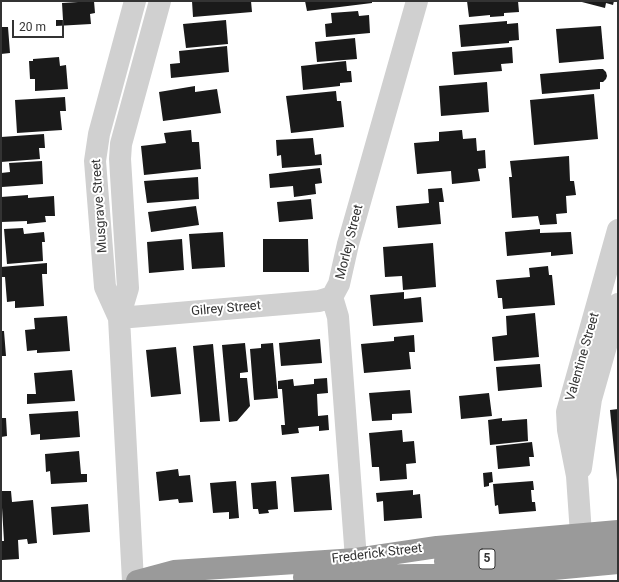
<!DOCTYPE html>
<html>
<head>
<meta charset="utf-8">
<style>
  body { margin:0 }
  #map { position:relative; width:619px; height:582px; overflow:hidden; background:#fff; font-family:Roboto,sans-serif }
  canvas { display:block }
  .frame { position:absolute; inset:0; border:2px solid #333; pointer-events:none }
  .scale { position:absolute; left:12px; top:20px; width:52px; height:18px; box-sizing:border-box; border:2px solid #333; border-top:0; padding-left:5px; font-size:12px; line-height:14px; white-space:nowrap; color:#333; -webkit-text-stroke:3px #fff; paint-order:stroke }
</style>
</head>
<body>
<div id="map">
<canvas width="619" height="582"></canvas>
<div class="frame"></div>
<div class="scale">20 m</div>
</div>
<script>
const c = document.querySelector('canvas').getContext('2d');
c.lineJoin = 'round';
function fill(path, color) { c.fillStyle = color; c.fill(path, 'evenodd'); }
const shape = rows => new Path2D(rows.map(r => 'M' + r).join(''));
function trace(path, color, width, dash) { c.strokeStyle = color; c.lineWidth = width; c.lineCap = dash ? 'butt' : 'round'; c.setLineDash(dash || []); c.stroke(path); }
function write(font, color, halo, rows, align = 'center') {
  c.font = font + ' Roboto,sans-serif'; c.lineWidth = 4; c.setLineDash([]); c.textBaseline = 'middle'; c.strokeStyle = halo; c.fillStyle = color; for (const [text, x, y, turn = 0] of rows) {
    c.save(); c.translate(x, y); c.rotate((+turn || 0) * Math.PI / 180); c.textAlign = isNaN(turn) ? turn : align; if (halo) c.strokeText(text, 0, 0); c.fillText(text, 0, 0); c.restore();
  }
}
const building = shape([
  [94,1,95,13,90,14,91,24,56,26,56,20,63,20,62,3],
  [192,1,251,1,252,12,193,17],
  [305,1,372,1,372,3,307,11],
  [467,1,518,1,519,12,504,13,504,16,490,17,490,15,469,17],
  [578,1,614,1,613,5,606,3,605,8],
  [358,11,359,16,369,15,370,33,326,37,325,24,332,23,331,13],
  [226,20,228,44,186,48,183,24],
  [507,21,507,24,518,23,519,40,509,41,509,43,461,47,459,25],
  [601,26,604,59,559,63,556,29],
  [1,27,8,27,10,53,1,54],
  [355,38,357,59,317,62,315,42],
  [227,46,229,72,171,78,170,64,180,63,179,51],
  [512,47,513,63,501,64,502,71,454,75,452,52],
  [59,57,60,66,66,65,68,89,35,91,35,79,30,79,29,61,33,61,33,59],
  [346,61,347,71,351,71,352,82,340,83,340,86,303,90,301,66],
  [599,69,603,69,606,72,607,76,606,79,603,82,600,82,600,89,542,94,540,74],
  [487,82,489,112,441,116,439,86],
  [195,86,195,92,217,89,221,113,163,121,159,92],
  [336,91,337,101,341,101,344,127,291,133,286,96],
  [594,94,598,139,534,145,530,100],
  [65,97,66,111,60,111,62,130,17,133,15,100],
  [191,130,192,142,199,142,201,169,144,175,141,146,166,143,164,133],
  [462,130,463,139,476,138,477,151,485,150,486,168,478,169,480,181,452,184,451,171,417,174,414,143,439,141,439,132],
  [44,134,45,148,39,148,40,159,1,162,1,137],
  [313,138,315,155,321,154,322,165,282,168,281,155,277,156,276,140],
  [569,156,570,181,574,181,576,195,566,196,567,213,556,214,557,224,540,225,538,216,512,218,509,177,512,177,510,161],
  [42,161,43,184,2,187,1,173,10,172,9,163],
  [320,168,322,183,315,184,316,194,294,197,293,186,270,188,269,174],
  [198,177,199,199,147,203,144,181],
  [442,188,444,202,439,202,441,224,398,228,396,206,429,203,428,189],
  [28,195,28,198,54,196,55,216,45,216,46,222,27,224,27,221,1,222,1,197],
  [311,199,313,219,279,222,277,202],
  [196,206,199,225,151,232,148,212],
  [23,228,24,234,44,232,45,242,42,242,43,261,7,264,4,229],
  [540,229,540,233,571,232,573,254,551,256,551,252,507,256,505,232],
  [223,232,225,267,192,269,189,234],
  [182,239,184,270,149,273,147,242],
  [263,239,308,239,309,272,263,272],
  [433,243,436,287,403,290,402,276,385,277,383,247],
  [47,263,47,274,42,274,44,306,15,308,15,301,7,302,5,277,1,277,1,267],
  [548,266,549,275,552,275,555,305,503,309,502,298,498,298,496,280,530,277,529,268],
  [404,292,404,299,421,297,423,322,373,326,370,295],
  [535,313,539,357,494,361,492,337,507,335,506,316],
  [67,316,70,351,37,353,37,350,27,351,25,330,35,329,34,318],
  [1,331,4,331,6,356,1,356],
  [414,335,415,352,409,352,411,369,364,373,361,344,394,341,394,337],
  [320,339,322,363,281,366,279,343],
  [245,343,248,372,240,373,240,378,247,378,250,406,237,421,229,422,222,345],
  [273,343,278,398,254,400,250,349,261,348,261,344],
  [213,344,220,421,200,422,193,346],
  [176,347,181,394,151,397,146,350],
  [540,364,542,387,498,391,496,367],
  [72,370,75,401,27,404,27,394,36,394,34,373],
  [327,378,328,393,317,394,318,416,328,415,329,430,319,431,319,426,298,428,299,433,282,435,281,425,285,425,282,389,278,389,278,381,293,379,294,386,314,384,314,379],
  [410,390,412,413,392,414,392,420,372,421,369,393],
  [489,393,492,416,461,419,459,396],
  [618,409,618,480,617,480,610,410],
  [78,411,80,437,40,440,40,434,31,435,29,414],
  [1,418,6,418,7,436,1,437],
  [502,418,502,421,527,419,528,441,490,445,488,420],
  [402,430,403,442,414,441,416,463,406,464,407,479,380,481,379,467,372,467,369,433],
  [532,442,534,457,529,457,530,466,498,469,496,446],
  [79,451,81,474,87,474,87,482,51,484,50,471,46,472,45,454],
  [178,469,179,476,190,475,193,502,179,503,178,499,159,501,156,472],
  [492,472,493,482,489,483,489,486,484,487,483,473],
  [329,474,332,510,294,512,291,477],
  [236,481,239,518,229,519,229,512,213,513,210,483],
  [276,481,278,509,268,510,269,513,259,514,258,509,253,509,251,483],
  [533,481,534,490,531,490,532,502,535,502,536,511,499,514,498,505,495,506,493,484],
  [413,490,413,495,420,494,422,518,384,521,383,501,377,502,376,493],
  [1,491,11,491,12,502,33,500,37,543,28,544,27,539,18,540,19,559,2,560,1,541,4,541],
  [88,504,90,532,53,535,51,507]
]);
const minor = shape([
  [332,297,338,317,356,559],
  [119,318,319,301,332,297,339,284,348,244,417,1],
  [119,318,128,288,120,159,121,144,160,1],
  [581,468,591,399,618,304],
  [581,534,577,476,568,430,567,412,618,230],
  [133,581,119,318,105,287,95,161,99,134,135,1]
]);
const highway = shape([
  [445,561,507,558,618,547],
  [304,577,332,576,501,574,618,563],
  [137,581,174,571,356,559,437,547,618,531]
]);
const shields = [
  [487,559,16]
];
const shieldNames = [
  ["5",487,559]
];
const streetNames = [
  ["Musgrave Street",100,206,-94],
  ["Morley Street",350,242,-76],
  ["Gilrey Street",226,309,-5],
  ["Valentine Street",583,357,-74],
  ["Frederick Street",377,554,-7]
];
fill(building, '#1a1a1a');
trace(minor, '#d0d0d0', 22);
trace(highway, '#9a9a9a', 22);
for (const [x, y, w] of shields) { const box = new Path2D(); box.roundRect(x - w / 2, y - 10, w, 20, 3); c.fillStyle = '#fff'; c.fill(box); trace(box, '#333', 1); }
write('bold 12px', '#333', null, shieldNames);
write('13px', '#333', '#fff', streetNames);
</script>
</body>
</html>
